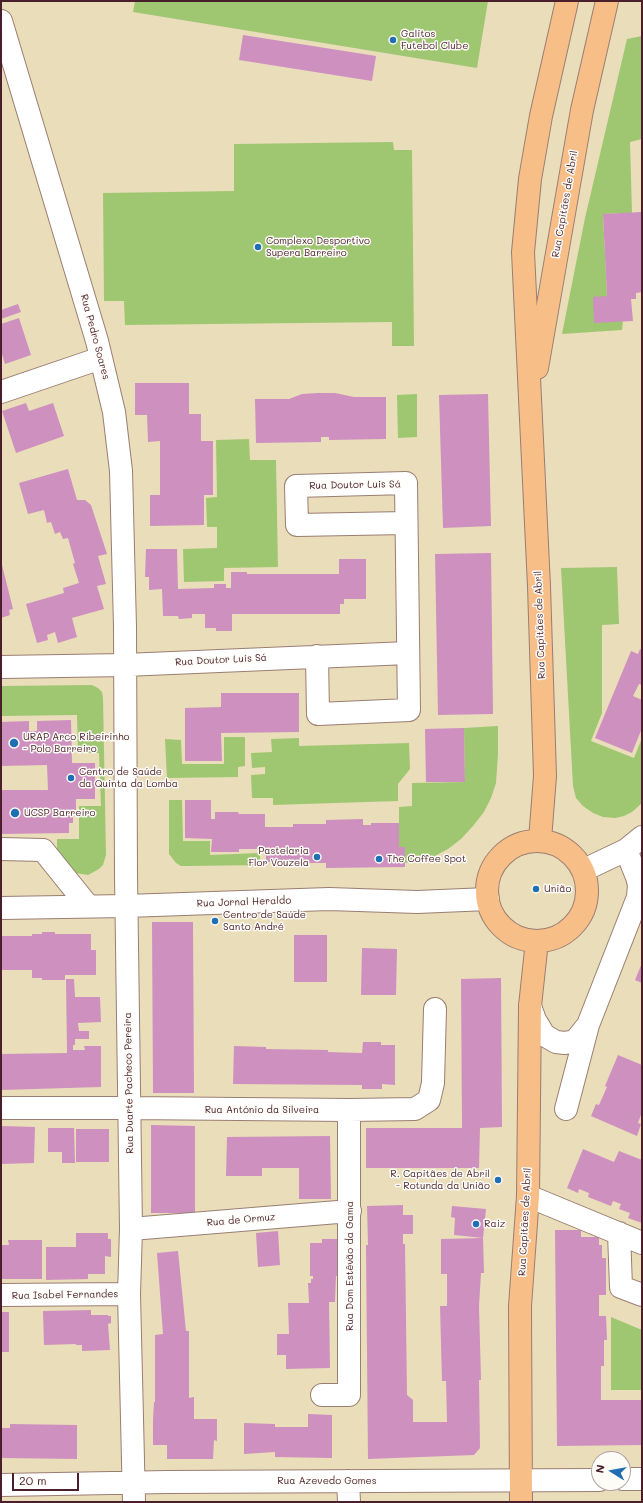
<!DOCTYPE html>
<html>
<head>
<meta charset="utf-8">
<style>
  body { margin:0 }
  #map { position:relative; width:643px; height:1503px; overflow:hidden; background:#eaddba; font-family:Mali,sans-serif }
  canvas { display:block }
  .frame { position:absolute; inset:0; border:2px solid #4a1f2b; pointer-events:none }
  .north { position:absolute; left:591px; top:1451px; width:40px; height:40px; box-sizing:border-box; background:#fdfcf7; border:1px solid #b5a4a5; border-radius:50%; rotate:281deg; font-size:11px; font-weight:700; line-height:16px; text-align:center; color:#4a1f2b }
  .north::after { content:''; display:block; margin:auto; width:14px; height:18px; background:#1f6fb2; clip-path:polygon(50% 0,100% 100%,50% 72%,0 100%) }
  .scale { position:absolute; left:12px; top:1473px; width:67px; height:18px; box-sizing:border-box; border:2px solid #4a1f2b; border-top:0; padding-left:5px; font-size:12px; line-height:14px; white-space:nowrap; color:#4a1f2b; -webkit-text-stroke:3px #fdfcf7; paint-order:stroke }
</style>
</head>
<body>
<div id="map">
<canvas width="643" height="1503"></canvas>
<div class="frame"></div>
<div class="north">N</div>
<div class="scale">20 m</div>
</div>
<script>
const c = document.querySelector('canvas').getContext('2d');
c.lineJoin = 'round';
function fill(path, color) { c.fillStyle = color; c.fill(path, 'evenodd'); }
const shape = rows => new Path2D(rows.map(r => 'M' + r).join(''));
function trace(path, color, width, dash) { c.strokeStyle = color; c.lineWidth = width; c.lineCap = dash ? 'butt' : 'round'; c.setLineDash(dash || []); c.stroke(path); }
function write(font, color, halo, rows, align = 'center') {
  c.font = font + ' Mali,sans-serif'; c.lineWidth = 3; c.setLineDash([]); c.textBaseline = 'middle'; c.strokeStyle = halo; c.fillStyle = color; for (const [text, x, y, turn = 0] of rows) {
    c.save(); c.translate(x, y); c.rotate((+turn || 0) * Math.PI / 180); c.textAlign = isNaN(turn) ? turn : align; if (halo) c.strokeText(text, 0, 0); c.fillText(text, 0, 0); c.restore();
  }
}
const green = shape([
  [135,1,488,1,477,68,133,12],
  [642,36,642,139,630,142,632,213,603,214,607,296,623,321,622,330,562,334,585,218,627,39],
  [393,142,394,150,412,150,414,346,392,346,392,322,125,325,124,301,104,301,103,193,234,191,234,144],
  [417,394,417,437,398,438,397,395],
  [249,439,250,460,276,460,278,567,224,568,224,581,184,582,183,549,217,548,217,527,207,527,206,498,217,497,216,440],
  [617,567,619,624,602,625,602,713,591,741,634,758,642,738,642,803,632,812,624,816,615,818,603,817,593,813,583,806,576,798,573,786,561,568],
  [92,685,98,688,102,692,103,698,106,855,103,865,99,869,88,875,76,873,71,870,57,856,57,839,79,839,79,806,101,806,99,753,78,753,77,715,1,716,1,686],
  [498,726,498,754,496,783,491,798,484,812,473,826,461,839,448,849,433,857,405,863,405,847,399,847,399,807,412,806,412,783,465,782,464,728],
  [224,737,245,737,245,766,238,767,238,777,167,778,165,739,181,740,182,764,224,764],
  [299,738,299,746,409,743,410,769,398,784,398,801,273,805,273,798,252,798,251,775,265,774,265,767,252,768,251,753,272,752,271,739],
  [169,800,182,800,183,841,210,841,210,855,260,853,260,861,265,862,264,865,187,866,181,866,176,863,169,854],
  [611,1317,642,1330,642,1390,611,1390]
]);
const building = shape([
  [243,35,376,56,372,81,239,60],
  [642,212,642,292,636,293,636,299,631,299,633,321,594,323,593,297,607,296,603,214],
  [18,304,21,312,1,319,1,310],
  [19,318,31,355,5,364,1,351,1,324],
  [135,383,189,383,189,414,201,414,201,441,213,441,213,495,204,495,204,525,150,526,150,495,160,495,160,441,148,442,147,415,135,415],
  [318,393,335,393,354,397,386,397,386,439,329,440,329,437,321,437,321,442,256,443,255,399,289,399,302,394],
  [488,394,491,526,443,528,439,395],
  [26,403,29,411,53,403,64,436,16,453,2,411],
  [68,469,77,500,85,500,91,505,107,554,98,556,106,584,97,586,104,609,72,618,77,637,58,643,55,632,47,635,48,640,37,643,26,604,64,593,63,588,79,583,73,564,75,563,68,538,63,539,60,532,55,534,51,522,47,523,44,510,28,514,19,483],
  [146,549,177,549,178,589,214,588,214,584,226,584,226,588,231,588,231,572,247,572,247,574,339,574,339,559,366,559,366,599,344,599,344,604,340,604,340,614,232,614,232,631,216,631,216,628,205,628,205,614,192,614,192,618,179,619,178,616,163,616,162,589,149,590,149,577,145,577],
  [491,553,493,714,438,715,435,554],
  [1,561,13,609,9,610,10,615,1,618],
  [640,649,642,650,642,685,639,684,633,696,642,700,642,728,632,753,595,738,631,651,638,654],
  [221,693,299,693,299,732,221,733,222,761,185,761,185,708,221,707],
  [71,720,72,763,95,763,95,799,76,799,76,810,73,810,73,823,69,823,69,833,1,834,1,790,48,790,47,765,1,766,1,722,29,721,29,731,37,731,37,721],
  [464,728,465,782,426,782,425,729],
  [185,800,211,800,211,819,215,819,215,812,238,812,239,814,265,814,265,827,293,827,293,824,326,824,326,820,363,819,363,825,371,825,371,823,399,823,399,847,405,847,405,867,326,868,326,863,294,863,294,861,266,862,266,849,239,849,239,852,211,852,212,839,185,838],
  [152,922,193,922,194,1093,153,1093],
  [42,932,55,932,55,934,91,934,91,950,96,950,96,975,65,975,65,980,42,980,42,978,32,978,32,970,1,970,1,936,32,936,32,934,42,934],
  [294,935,327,935,327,982,294,982],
  [362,948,397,949,396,995,361,995],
  [642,963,642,983,635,980],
  [501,978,502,1127,480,1128,479,1168,366,1168,366,1128,462,1128,461,979],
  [66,979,74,979,75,997,100,997,101,1022,78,1023,79,1031,89,1031,89,1039,75,1039,75,1045,73,1045,73,1050,85,1050,84,1046,101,1046,101,1087,1,1090,1,1054,67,1053],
  [363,1042,381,1042,381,1045,395,1045,395,1085,382,1084,382,1089,362,1089,362,1085,233,1084,234,1046,266,1047,266,1049,328,1050,328,1052,361,1053,362,1053],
  [618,1055,642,1065,642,1112,638,1123,641,1124,637,1136,591,1116,596,1104,599,1105,607,1087,605,1086],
  [151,1125,195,1126,195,1213,151,1213],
  [1,1126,35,1127,34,1163,1,1164],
  [48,1128,74,1128,75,1163,62,1163,62,1152,48,1152],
  [76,1129,109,1129,109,1162,76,1162],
  [330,1136,331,1199,299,1199,299,1168,262,1168,262,1176,226,1176,227,1137],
  [583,1149,614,1162,619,1151,642,1160,642,1223,628,1218,630,1213,619,1209,621,1204,613,1201,611,1206,588,1197,589,1193,579,1189,578,1193,567,1188],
  [403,1205,403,1215,413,1215,413,1234,403,1234,403,1244,405,1244,407,1395,413,1400,413,1422,447,1422,446,1381,442,1381,440,1306,447,1306,447,1274,441,1274,441,1239,483,1238,484,1273,481,1273,479,1306,481,1380,479,1380,480,1448,474,1455,368,1459,366,1245,368,1245,367,1206],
  [452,1206,486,1209,483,1238,454,1235,455,1218,451,1217],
  [555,1230,581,1230,581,1237,599,1237,599,1245,602,1245,602,1258,606,1258,606,1295,599,1295,599,1316,606,1316,607,1340,604,1340,604,1366,601,1366,601,1400,642,1400,642,1445,557,1446],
  [278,1231,280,1265,258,1267,256,1233],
  [76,1233,108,1233,108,1239,111,1239,111,1257,105,1256,105,1274,88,1274,88,1279,46,1280,46,1247,76,1247],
  [322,1239,339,1239,340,1276,336,1276,335,1302,329,1302,330,1368,286,1369,286,1355,277,1355,277,1334,289,1334,288,1303,309,1303,308,1283,311,1283,311,1279,313,1279,313,1276,310,1276,310,1243,322,1243],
  [8,1240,42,1240,42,1279,1,1279,1,1245,9,1245],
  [178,1251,186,1331,189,1331,189,1398,194,1397,194,1419,217,1419,217,1441,214,1440,213,1459,167,1459,167,1445,153,1445,153,1420,154,1402,155,1402,155,1335,163,1334,157,1253],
  [91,1310,91,1315,108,1315,108,1316,111,1316,111,1323,108,1324,110,1350,82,1351,82,1345,76,1345,76,1344,44,1345,43,1311],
  [1,1312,9,1312,9,1352,1,1352],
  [308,1414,332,1415,332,1458,275,1457,275,1452,244,1454,244,1423,275,1424,275,1427,308,1427],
  [10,1424,77,1425,77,1459,1,1458,1,1428,10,1428]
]);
const minor = shape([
  [1,21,97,341,114,412,121,471,125,627,126,875,131,1229,129,1294,134,1502],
  [1,392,101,358],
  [317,656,318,714,409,710,406,483,296,486,297,525,406,523],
  [1,667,125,665,408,653],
  [1,849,43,850,88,906],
  [584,870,626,850,642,837],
  [1,908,126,906,329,899,417,902,488,899],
  [530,1006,535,1020,544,1035,556,1042,565,1043,575,1041,588,1025],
  [1,1108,130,1108,349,1110,415,1109,429,1100,433,1083,435,1009],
  [566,1109,588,1025,638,897,639,885,637,877,626,850],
  [528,1196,642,1243],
  [131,1229,350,1211],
  [619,1233,621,1287,642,1295],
  [1,1295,129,1294],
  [322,1395,349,1395,349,1110],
  [623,1479,642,1479],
  [348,1481,349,1502],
  [1,1485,167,1482,599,1480]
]);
const major = shape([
  [537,368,582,110,607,1],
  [540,840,545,776,539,586,523,252,530,179,541,116,567,1],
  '487 891a50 50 0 1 1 100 0a50 50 0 1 1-100 0Z',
  [521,1502,520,1306,528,1196,530,1006,537,941]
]);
const markers = [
  [393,40,4,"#1f6fb2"],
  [258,247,4,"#1f6fb2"],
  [14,743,5,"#1f6fb2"],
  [71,778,4,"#1f6fb2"],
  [15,813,5,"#1f6fb2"],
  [317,857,4,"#1f6fb2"],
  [379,859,4,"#1f6fb2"],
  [536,889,4,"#1f6fb2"],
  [215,921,4,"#1f6fb2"],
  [498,1180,4,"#1f6fb2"],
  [476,1224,4,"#1f6fb2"]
];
const poiNames = [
  ["Galitos",401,34],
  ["Futebol Clube",401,46],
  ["Complexo Desportivo",266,241],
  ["Supera Barreiro",266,253],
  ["URAP Arco Ribeirinho",23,737],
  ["- Polo Barreiro",23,749],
  ["Centro de Saúde",79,772],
  ["da Quinta da Lomba",79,784],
  ["UCSP Barreiro",24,813],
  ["Pastelaria",309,851,"right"],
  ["Flor Vouzela",309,863,"right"],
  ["The Coffee Spot",387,859],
  ["União",544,889],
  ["Centro de Saúde",223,915],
  ["Santo André",223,927],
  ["R. Capitães de Abril",490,1174,"right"],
  ["- Rotunda da União",490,1186,"right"],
  ["Raiz",484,1224]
];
const streetNames = [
  ["Rua Capitães de Abril",565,204,-80],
  ["Rua Pedro Soares",95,337,75],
  ["Rua Doutor Luis Sá",355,485,-1],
  ["Rua Capitães de Abril",540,625,-92],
  ["Rua Doutor Luís Sá",221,660,-3],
  ["Rua Jornal Heraldo",244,902,-2],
  ["Rua Duarte Pacheco Pereira",129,1083,-91],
  ["Rua António da Silveira",262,1110],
  ["Rua de Ormuz",241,1220,-5],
  ["Rua Capitães de Abril",525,1222,-87],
  ["Rua Dom Estêvão da Gama",350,1266,-90],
  ["Rua Isabel Fernandes",65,1295,-1],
  ["Rua Azevedo Gomes",327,1481]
];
fill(green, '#9fc772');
fill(building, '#cd90bf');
trace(minor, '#9a7e72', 24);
trace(major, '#9a7e72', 24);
trace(minor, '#fff', 22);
trace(major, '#f7be88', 22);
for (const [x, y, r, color] of markers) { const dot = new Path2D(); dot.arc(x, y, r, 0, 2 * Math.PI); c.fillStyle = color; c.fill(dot); trace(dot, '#fdfcf7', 1.5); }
write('10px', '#4a1f2b', '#fdfcf7', poiNames, 'left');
write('10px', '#4a1f2b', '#fdfcf7', streetNames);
</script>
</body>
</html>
